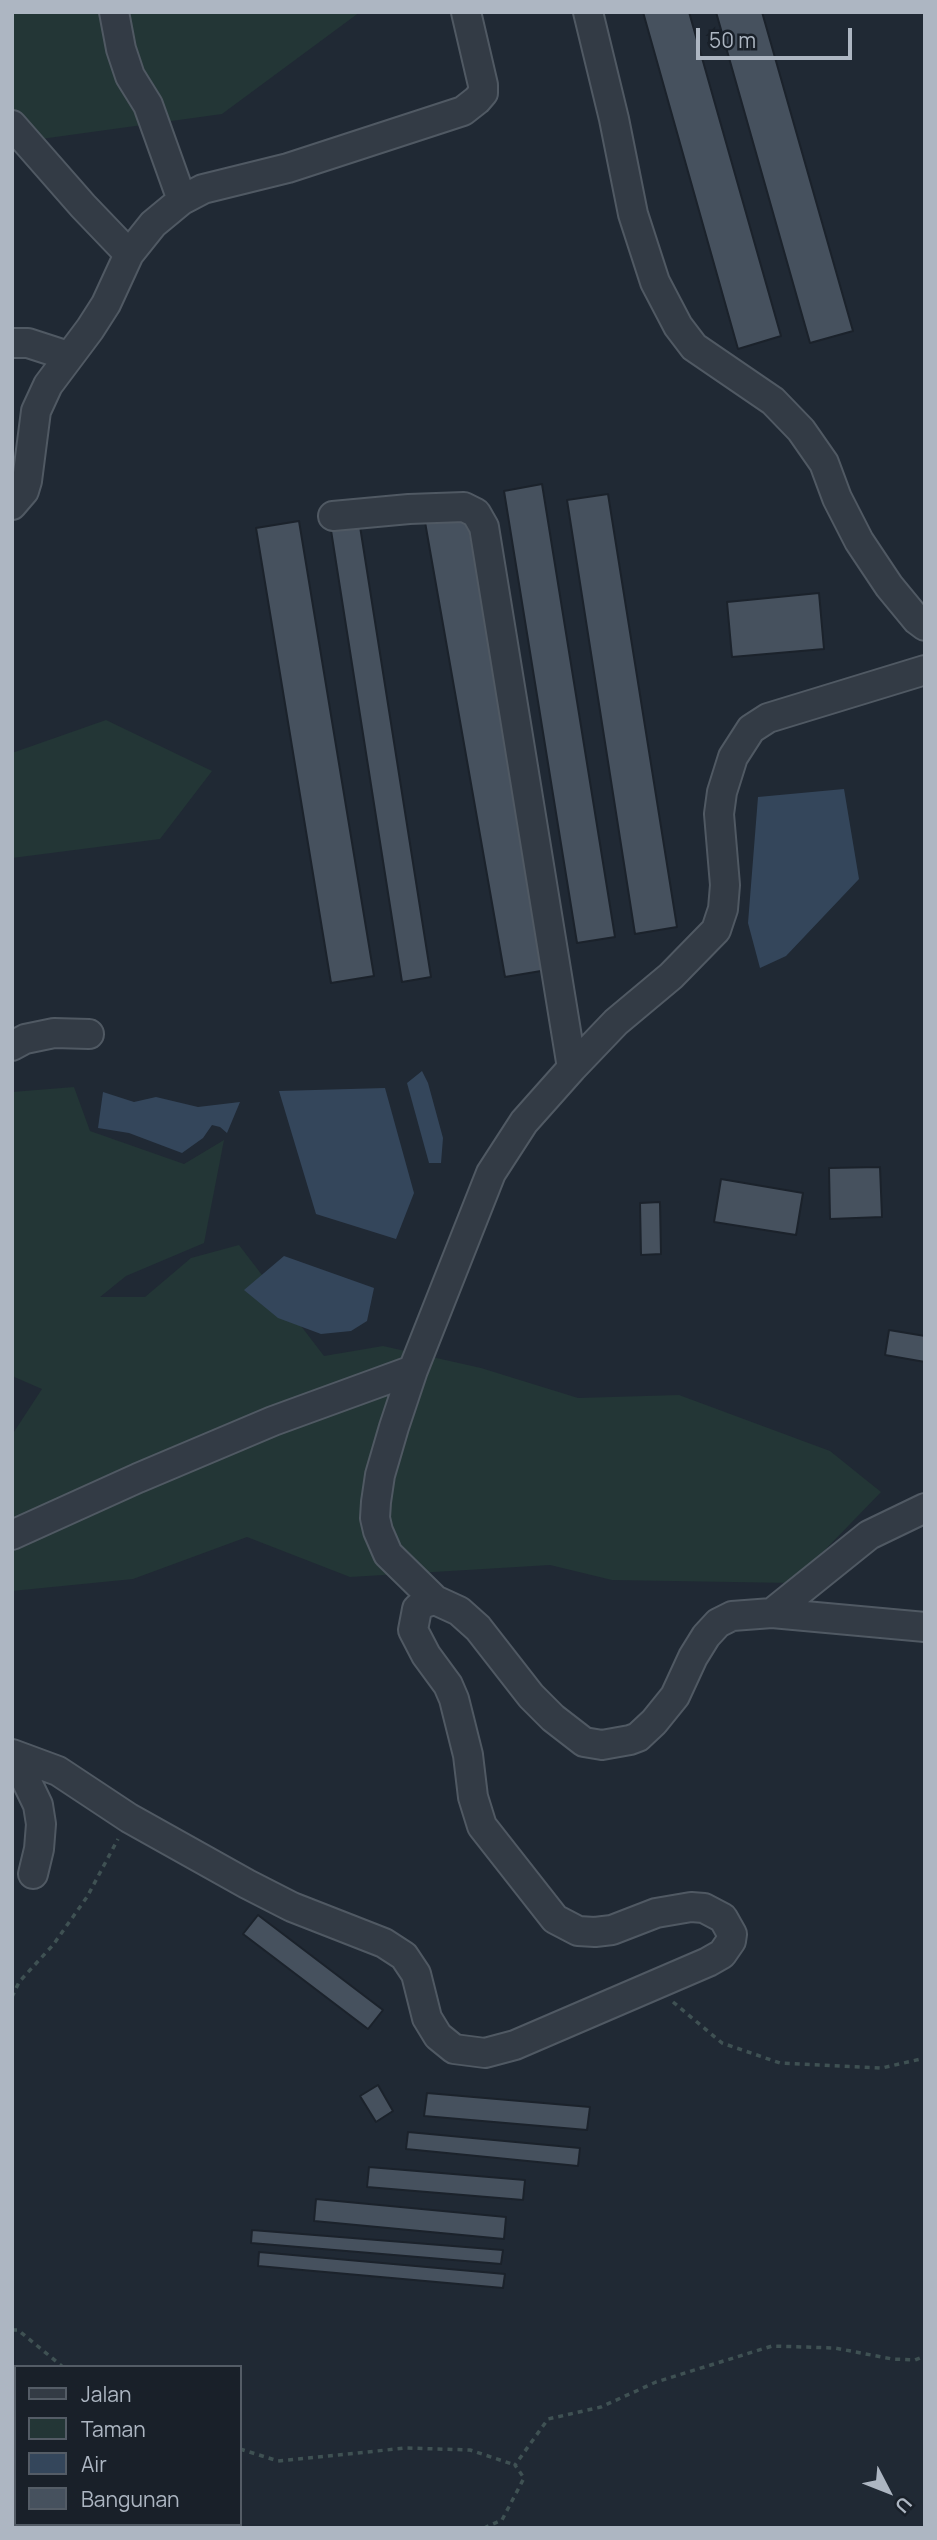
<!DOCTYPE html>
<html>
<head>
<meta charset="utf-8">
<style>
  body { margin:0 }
  #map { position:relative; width:937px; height:2540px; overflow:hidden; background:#202934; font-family:Manrope,sans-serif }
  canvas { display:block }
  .frame { position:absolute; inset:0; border:14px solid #adb6c2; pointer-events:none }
  .legend { position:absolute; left:14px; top:2365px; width:228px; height:161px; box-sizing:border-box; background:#192029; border:2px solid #545c66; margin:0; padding:9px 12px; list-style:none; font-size:21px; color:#adb6c2 }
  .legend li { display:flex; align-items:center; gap:14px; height:35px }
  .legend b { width:35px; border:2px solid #545c66 }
  .north { position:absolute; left:853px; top:2456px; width:70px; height:70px; -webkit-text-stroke:5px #192029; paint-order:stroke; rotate:132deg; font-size:19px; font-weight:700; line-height:28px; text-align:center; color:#adb6c2 }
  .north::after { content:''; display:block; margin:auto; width:24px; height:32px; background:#adb6c2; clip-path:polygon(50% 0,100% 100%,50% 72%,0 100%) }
  .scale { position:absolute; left:696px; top:28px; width:156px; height:32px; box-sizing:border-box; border:4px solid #adb6c2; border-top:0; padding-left:9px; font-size:21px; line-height:24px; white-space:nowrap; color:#adb6c2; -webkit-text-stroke:5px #192029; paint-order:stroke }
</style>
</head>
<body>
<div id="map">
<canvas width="937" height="2540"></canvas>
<div class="frame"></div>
<ul class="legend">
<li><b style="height:9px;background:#333b45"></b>Jalan</li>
<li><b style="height:19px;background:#233636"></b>Taman</li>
<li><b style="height:19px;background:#34465b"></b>Air</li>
<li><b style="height:19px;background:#46515e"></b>Bangunan</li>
</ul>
<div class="north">U</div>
<div class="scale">50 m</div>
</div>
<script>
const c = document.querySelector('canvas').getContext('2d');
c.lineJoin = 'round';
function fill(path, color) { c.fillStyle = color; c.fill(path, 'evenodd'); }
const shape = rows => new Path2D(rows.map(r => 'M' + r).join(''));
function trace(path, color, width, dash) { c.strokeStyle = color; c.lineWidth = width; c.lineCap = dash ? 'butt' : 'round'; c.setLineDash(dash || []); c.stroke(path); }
const green = shape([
  [12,12,360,12,222,114,12,143],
  [106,720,212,771,160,839,12,858,12,753],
  [74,1087,90,1131,184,1164,224,1140,204,1243,126,1276,100,1297,145,1297,191,1258,239,1245,324,1356,383,1346,481,1368,578,1398,679,1395,830,1451,881,1492,793,1583,612,1580,550,1565,350,1577,247,1537,133,1579,12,1591,12,1435,42,1389,12,1376,12,1092]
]);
const water = shape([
  [844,789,859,879,786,956,760,968,748,923,758,797],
  [422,1071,428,1083,443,1138,441,1163,429,1163,407,1083],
  [385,1088,414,1193,396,1239,316,1214,279,1091],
  [103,1092,134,1102,156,1097,198,1107,240,1102,227,1133,220,1127,212,1125,203,1138,182,1153,129,1133,98,1128],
  [284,1256,374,1288,367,1321,351,1331,321,1334,278,1318,244,1290]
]);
const building = shape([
  [643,12,689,12,781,336,738,349,643,12],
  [716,12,762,12,853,331,810,343,716,12],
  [542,484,615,937,577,943,504,491,542,484],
  [608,494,677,927,635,934,567,500,608,494],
  [467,514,547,970,505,977,425,522,467,514],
  [359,520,431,977,402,982,330,524,359,520],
  [299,521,374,976,331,983,256,528,299,521],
  [819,593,824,649,732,657,727,602,819,593],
  [880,1167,882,1217,830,1219,829,1168,880,1167],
  [721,1179,803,1193,796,1235,714,1222,721,1179],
  [660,1202,661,1254,641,1255,640,1203,660,1202],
  [889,1330,925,1336,925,1362,885,1355,889,1330],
  [258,1915,383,2010,368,2029,243,1934,258,1915],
  [378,2085,393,2111,376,2122,360,2096,378,2085],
  [427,2093,590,2107,587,2130,424,2116,427,2093],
  [408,2132,580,2148,578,2166,406,2149,408,2132],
  [369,2167,525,2180,523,2200,367,2187,369,2167],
  [316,2199,506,2217,504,2239,314,2221,316,2199],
  [252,2230,503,2250,501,2264,251,2243,252,2230],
  [259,2252,505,2274,503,2288,258,2266,259,2252]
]);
const path = shape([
  [12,1997,19,1982,53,1945,87,1897,118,1839],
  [673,2002,722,2043,780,2063,882,2068,925,2058],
  [12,2330,18,2330,63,2367],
  [240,2449,278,2461,406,2448,470,2450,515,2465],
  [484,2528,502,2520,524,2478,515,2465,548,2419,601,2407,656,2382,772,2346,835,2348,892,2359,915,2360,925,2356]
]);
const minor = shape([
  [114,12,121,49,130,76,148,105,182,200],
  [588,12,614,119,633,214,655,282,678,326,694,347,773,401,801,430,824,463,837,498,859,541,889,586,917,620,925,626],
  [12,125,83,206,129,254],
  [12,343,28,343,68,356],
  [12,505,24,491,27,481,36,411,48,385,90,329,106,304,129,254,153,224,182,200,203,189,288,168,463,111,477,100,483,93,483,85,466,12],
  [333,516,409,509,464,507,476,513,484,527,572,1068],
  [12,1046,25,1039,54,1033,89,1034],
  [12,1535,138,1478,273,1421,413,1370],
  [435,1600,388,1554,378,1531,375,1518,376,1502,380,1475,394,1427,413,1370,491,1173,524,1122,572,1068,616,1022,671,976,716,930,723,909,725,885,719,814,722,792,733,757,751,729,768,718,925,670],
  [772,1613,869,1535,925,1508],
  [12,1754,58,1771,129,1818,247,1884,292,1907,384,1943,404,1956,416,1974,427,2018,438,2036,454,2049,485,2053,515,2045,708,1962,722,1954,731,1941,732,1934,723,1918,704,1908,691,1907,656,1913,612,1930,595,1932,578,1931,555,1919,482,1826,473,1797,468,1755,454,1699,448,1685,426,1655,413,1630,417,1609,424,1603,435,1600,459,1611,478,1628,531,1696,553,1718,584,1742,602,1745,630,1740,638,1737,654,1722,675,1696,693,1657,706,1636,718,1623,732,1616,772,1613,925,1627],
  [14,1755,38,1805,41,1824,39,1849,33,1874]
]);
fill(green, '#233636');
fill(water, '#34465b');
fill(building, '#46515e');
trace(building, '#1b222b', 2);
trace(minor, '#505963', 32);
trace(path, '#3f5153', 3.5, [5, 5]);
trace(minor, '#333b45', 28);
</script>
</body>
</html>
